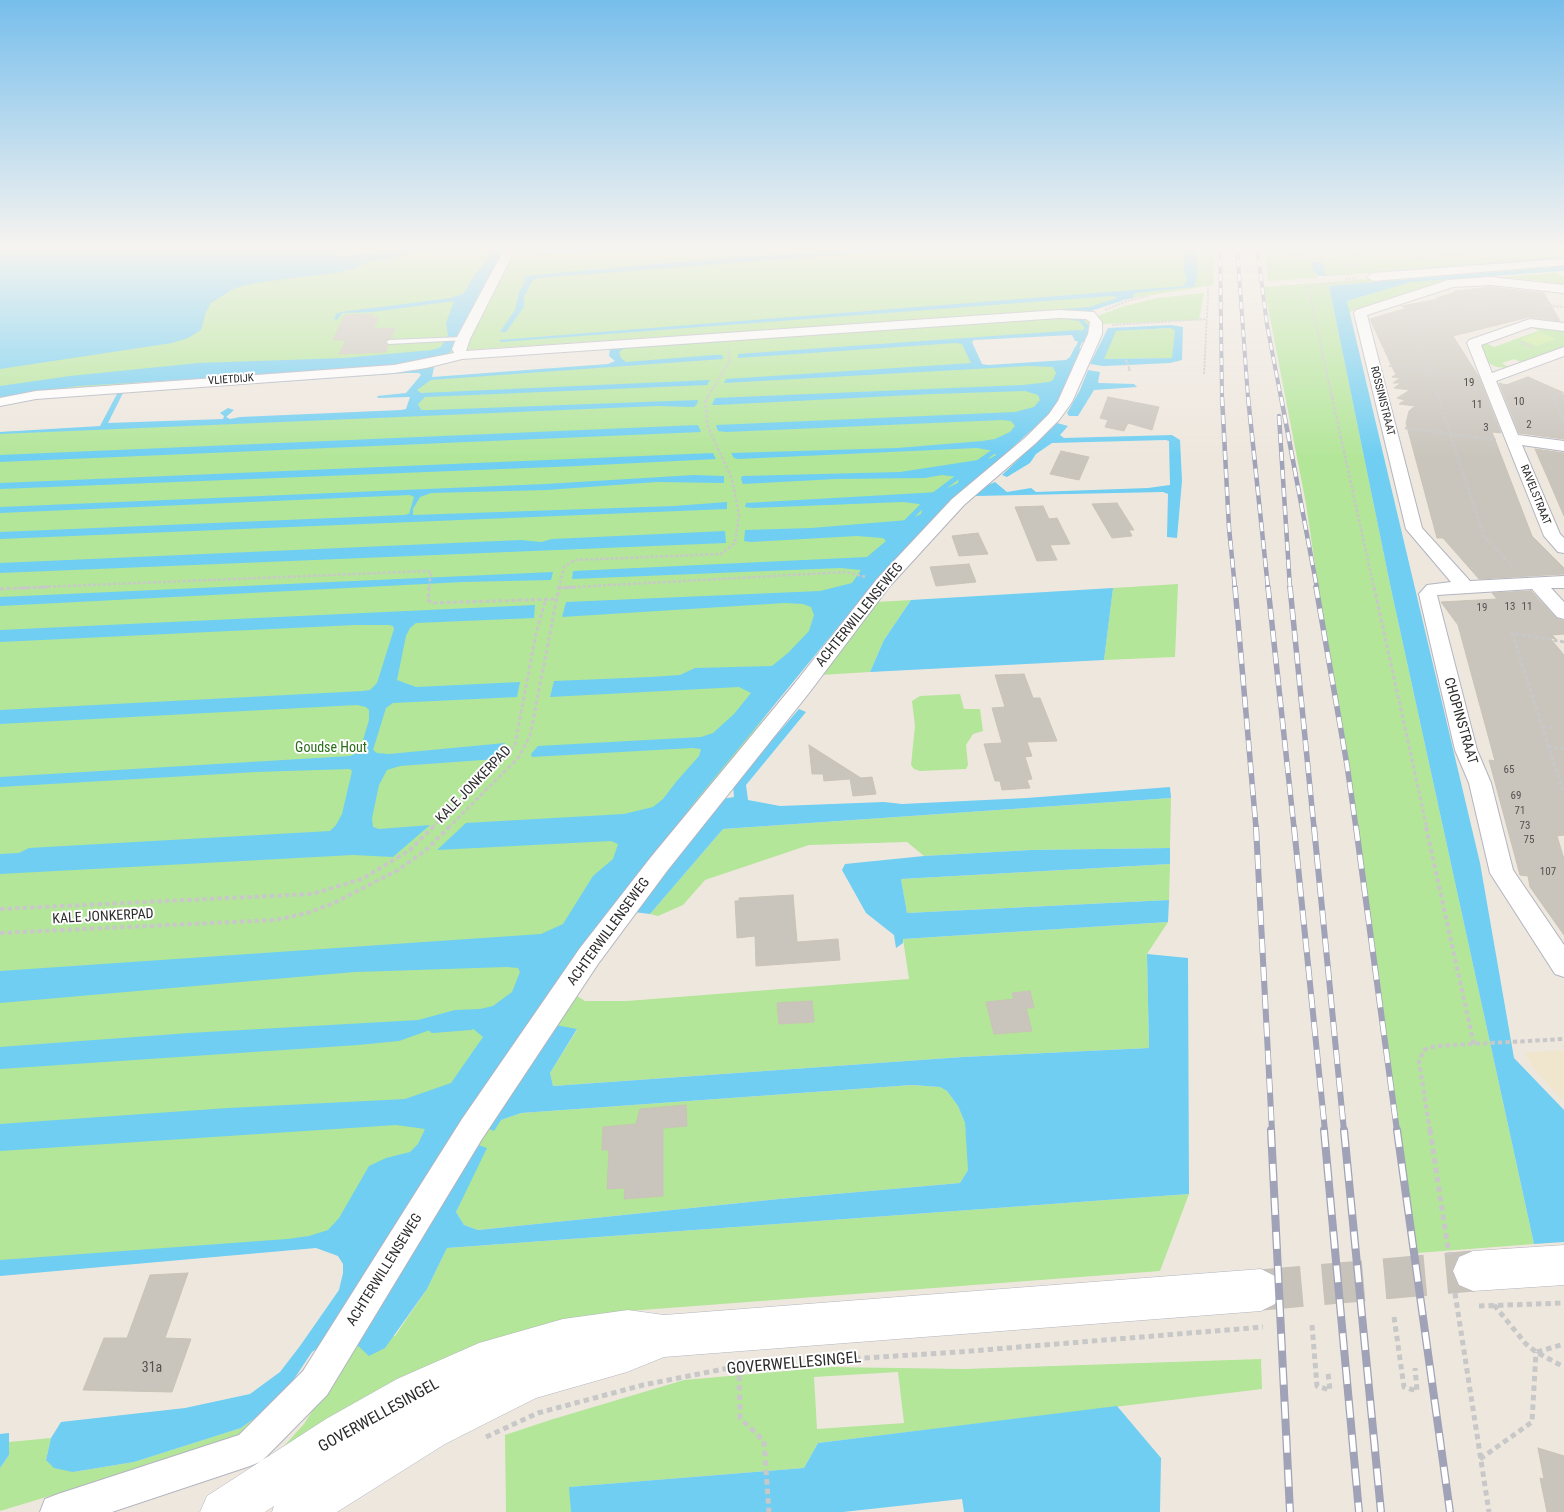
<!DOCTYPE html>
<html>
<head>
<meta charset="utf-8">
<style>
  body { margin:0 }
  canvas { display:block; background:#eee7de }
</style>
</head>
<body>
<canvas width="1564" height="1512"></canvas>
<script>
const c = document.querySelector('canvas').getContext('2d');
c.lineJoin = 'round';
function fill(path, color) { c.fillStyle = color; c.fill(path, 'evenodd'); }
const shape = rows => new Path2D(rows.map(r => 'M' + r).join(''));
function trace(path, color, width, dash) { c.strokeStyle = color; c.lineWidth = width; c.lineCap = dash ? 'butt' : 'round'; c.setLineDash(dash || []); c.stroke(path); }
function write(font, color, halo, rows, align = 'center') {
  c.font = font + ' "Roboto Condensed",sans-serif'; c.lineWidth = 4; c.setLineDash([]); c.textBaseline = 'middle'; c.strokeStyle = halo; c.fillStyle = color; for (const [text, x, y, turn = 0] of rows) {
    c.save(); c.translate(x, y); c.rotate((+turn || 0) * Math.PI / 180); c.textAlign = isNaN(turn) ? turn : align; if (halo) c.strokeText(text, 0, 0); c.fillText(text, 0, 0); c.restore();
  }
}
const education = shape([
  [1564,1050,1564,1102,1535,1070,1524,1053]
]);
const green = shape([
  [0,246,499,246,443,351,0,397],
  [508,246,1192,246,1197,278,1197,246,1215,246,1213,285,1133,298,1135,293,1182,288,1126,292,1116,297,1118,297,1116,299,1088,308,465,350,446,355,454,345],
  [1264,246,1309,246,1309,252,1315,246,1564,246,1564,261,1372,275,1368,273,1324,276,1313,271,1318,278,1268,281],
  [1564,264,1564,266,1329,286,1391,589,1534,1244,1417,1253,1306,504,1264,287],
  [1556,273,1564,277,1564,287,1545,285,1542,281,1507,278,1509,281,1489,278],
  [1447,279,1349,312,1347,301,1411,282],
  [1204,293,1199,320,1100,324,1098,316,1121,307,1157,298],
  [1078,316,1092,321,1089,331,967,340,980,367,1065,364,1064,381,996,455,860,589,381,1232,0,1265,0,432,409,413,413,394,424,379,616,365,617,348],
  [1529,326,1564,329,1564,347,1521,362,1514,359,1502,363,1510,368,1497,367,1488,363,1480,344,1484,342,1494,347,1541,330,1537,330],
  [1170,328,1175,329,1173,358,1103,359,1115,331],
  [1178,584,1175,657,1104,660,1113,588],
  [911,600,884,640,870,672,820,675,877,602],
  [960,694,964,709,980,709,983,731,973,734,966,745,968,765,966,769,920,771,914,769,911,765,915,726,912,701,920,696],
  [1171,798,1170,848,1031,850,924,856,907,842,809,845,705,880,683,905,658,916,650,914,723,829],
  [1170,864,1169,900,907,913,901,879],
  [1168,922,1147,954,1149,1048,963,1057,553,1086,550,1073,577,1030,550,1024,574,994,585,1001,627,1001,909,979,903,939],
  [912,1085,940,1087,947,1091,958,1106,965,1123,968,1156,968,1170,960,1183,779,1199,478,1230,464,1225,456,1212,467,1187,484,1120,501,1120,521,1113],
  [1189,1194,1160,1271,615,1312,274,1457,304,1424,355,1343,395,1336,427,1289,447,1248],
  [1261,1359,1262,1389,818,1443,804,1468,570,1487,571,1512,506,1512,505,1435,550,1420,684,1380,831,1367,964,1369],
  [898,1372,904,1423,817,1429,814,1377],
  [293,1399,229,1442,0,1511,0,1468,9,1455,9,1442,51,1438,46,1460,73,1472,134,1462,241,1428,280,1400]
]);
const pitch = shape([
  [1540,332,1556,339,1536,346,1520,339]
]);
const water = shape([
  [0,246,343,246,337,251,336,256,343,257,385,250,423,246,450,246,432,248,384,260,370,261,352,269,334,273,261,282,235,288,211,303,206,312,201,330,188,338,172,343,0,369],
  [493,246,508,246,451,351,446,355,410,363,346,370,78,386,0,397,0,386,70,376,198,363,344,358,432,350,441,347,448,335,446,323,454,301,373,312,342,313,337,320,334,319,336,314,341,312,451,298,464,293,475,274,487,260],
  [605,246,695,246,535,255,535,253,541,252,544,247,551,247,557,250],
  [900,246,951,246,537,278,532,281,524,297,524,307,506,332,500,332,515,310,519,292,525,282,523,279,526,278,525,276,667,263],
  [1185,246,1197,246,1197,278,1194,287,1135,293,1133,298,1123,300,1113,296,501,342,499,340,1184,286,1187,280,1184,271],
  [1564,257,1564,260,1394,271,1396,270],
  [1311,261,1323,263,1325,274,1327,275,1375,273,1319,276,1313,271],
  [1564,266,1564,271,1562,271,1411,282,1347,301,1480,863,1514,1058,1564,1110,1564,1242,1534,1244,1391,589,1329,286],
  [1171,325,1183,327,1182,360,1170,363,1128,365,1103,366,1090,364,1108,328],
  [1170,328,1175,330,1172,358,1104,359,1116,331],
  [1078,330,1089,331,1084,342,1075,341,1072,335,974,340,972,342,982,364,988,365,1066,360,1070,357,1075,347,1082,349,1062,395,1048,415,993,465,875,582,693,804,539,1007,325,1343,312,1352,280,1400,241,1428,134,1462,73,1472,54,1468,46,1460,51,1438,61,1422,185,1408,250,1394,280,1372,300,1346,339,1290,343,1273,343,1264,338,1256,316,1248,0,1276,0,1260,287,1239,309,1236,328,1230,339,1218,369,1166,386,1158,410,1152,418,1144,425,1129,396,1125,0,1151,0,1124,228,1108,405,1099,451,1083,483,1037,471,1027,451,1026,430,1030,399,1041,358,1045,0,1069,0,1047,189,1033,418,1020,455,1010,480,1009,493,1006,512,992,520,972,518,968,507,967,355,972,0,1003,0,971,541,934,563,924,593,876,613,859,618,844,611,841,437,850,466,823,624,814,653,807,663,799,676,782,699,756,701,749,692,748,532,757,531,754,538,746,701,737,713,733,734,714,751,693,739,687,550,697,554,681,650,677,680,675,695,668,772,666,789,652,809,631,814,615,811,607,803,604,785,603,562,617,566,602,820,591,852,583,861,570,840,568,572,579,573,571,867,557,886,541,883,538,857,536,750,542,744,541,745,530,811,528,908,520,921,514,923,506,919,504,903,502,752,508,745,507,746,503,939,492,958,483,959,477,942,475,925,478,836,479,743,484,741,479,742,476,900,472,991,458,996,455,994,451,977,448,738,459,734,458,731,453,897,448,982,441,995,439,1010,432,1015,426,1011,421,1002,420,726,432,718,431,716,425,1015,412,1034,407,1040,400,1038,395,1025,391,932,394,717,405,712,405,715,398,1023,385,1049,382,1053,380,1056,373,1053,367,1028,366,724,383,726,379,971,363,962,344,956,343,738,358,738,354],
  [717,341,721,342,630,348,623,349,619,352,621,358,626,362,714,355,722,355,723,359,431,380,417,390,421,393,710,380,707,385,425,397,418,404,421,410,430,410,698,400,697,404,694,407,657,406,0,434,0,432,100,426,118,392,430,366,434,367,432,377,608,364,615,361,609,356,610,348],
  [406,373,419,373,421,375,406,393,377,396,378,398,410,397,406,409,401,410,240,417,230,419,226,417,234,410,228,408,220,413,224,416,223,419,108,423,123,393],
  [1088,370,1100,372,1098,382,1099,383,1134,384,1137,387,1094,390,1078,416,1069,416,1067,413,1080,390],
  [1057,423,1068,426,1060,435,1064,438,1172,435,1180,440,1182,481,1177,538,1167,537,1168,494,1163,492,975,496,983,487,995,482,1007,492,1031,488,1036,492,1148,488,1170,485,1169,441,1166,440,1052,443,1036,454,1030,463,1007,477,1002,475],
  [698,425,701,432,0,462,0,455],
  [713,453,716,459,578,466,0,489,0,483],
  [694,475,724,476,724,483,657,482,547,490,431,493,420,497,413,509,413,515,674,506,727,502,727,509,0,539,0,532,404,515,409,514,414,497,410,495,0,513,0,507,545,484],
  [725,531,726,543,0,573,0,563,521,540,541,542,552,539],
  [553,572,551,580,463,582,0,606,0,597],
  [1113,588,1104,660,870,672,884,640,911,600],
  [535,605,534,618,416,623,410,628,406,636,397,680,416,687,520,682,517,697,393,703,386,708,373,750,377,753,389,754,505,743,496,759,400,766,387,770,379,785,372,818,373,827,379,829,430,825,393,857,353,855,0,874,0,854,19,853,29,848,330,831,336,825,342,814,352,771,350,769,256,772,0,787,0,777,350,756,355,754,361,747,369,720,369,710,366,707,357,705,0,724,0,710,363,691,370,690,377,683,394,629,393,626,389,625,355,625,0,642,0,630],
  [799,709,806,712,746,785,748,800,780,806,884,802,902,804,1027,798,1170,787,1171,798,723,829,650,914,634,912,722,799,734,797,733,785],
  [1170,848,1170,864,901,879,907,913,1169,900,1168,922,903,939,903,943,896,948,894,935,866,913,842,870,845,864,924,856,1031,850],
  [1147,954,1188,958,1189,1194,447,1248,427,1289,385,1348,369,1356,355,1343,478,1145,487,1148,456,1212,464,1225,478,1230,779,1199,960,1183,968,1170,965,1123,958,1106,947,1091,940,1087,912,1085,521,1113,501,1120,494,1131,487,1128,550,1024,577,1029,550,1073,553,1086,963,1057,1149,1048],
  [1117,1406,1161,1458,1160,1512,964,1512,962,1499,843,1512,571,1512,569,1487,804,1468,818,1443],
  [9,1433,9,1455,0,1468,0,1434]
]);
const streamFar2 = shape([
  [1063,311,1090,309,1121,299],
  [1071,318,1080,319,1087,327,1074,355]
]);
const streamFar1 = shape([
  [976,464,1000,447],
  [903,525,931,497,963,473]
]);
const stream = shape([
  [433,1029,470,1026]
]);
const building = shape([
  [1491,287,1544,293,1560,321,1529,317,1453,336,1479,377,1501,433,1492,432,1532,536,1564,568,1564,574,1479,579,1443,538,1437,538,1406,423,1409,411,1415,406,1399,404,1405,400,1397,398,1410,390,1394,388,1401,383,1393,383,1400,378,1392,377,1398,373,1395,373,1370,319,1407,308,1401,306,1438,299,1436,298,1456,292,1454,291,1491,287],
  [373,314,372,318,378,318,373,329,395,328,391,338,384,341,388,346,386,352,339,354,346,340,333,340,345,315,373,314],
  [1528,377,1562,392,1559,393,1564,395,1564,439,1519,433,1499,383,1506,385,1528,377],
  [1108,397,1159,407,1152,430,1128,423,1124,431,1105,427,1108,420,1100,418,1108,397],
  [1535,449,1564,453,1564,516,1549,481,1535,449],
  [1061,451,1089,457,1079,480,1050,474,1061,451],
  [1117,503,1134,530,1129,530,1132,536,1112,538,1092,504,1117,503],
  [1043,506,1049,519,1057,518,1070,544,1050,545,1057,560,1037,561,1015,507,1043,506],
  [978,533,988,554,959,556,952,536,978,533],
  [969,564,976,582,936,586,930,567,969,564],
  [1531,591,1556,618,1564,621,1564,634,1552,635,1556,639,1550,638,1564,655,1564,835,1557,836,1564,859,1564,935,1530,887,1528,876,1520,875,1489,760,1495,761,1458,625,1441,602,1497,599,1492,593,1531,591],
  [1024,674,1033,698,1040,698,1057,741,1027,742,1032,756,1025,757,1032,779,1027,780,1030,788,1002,790,1000,781,995,781,984,744,1002,743,992,708,1005,707,995,675,1024,674],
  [809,745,861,778,872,777,876,794,853,796,850,779,824,781,823,774,812,774,809,745],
  [793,895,797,942,838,939,840,960,756,966,755,936,737,938,735,901,739,901,739,898,793,895],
  [1030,991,1034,1008,1026,1008,1032,1031,994,1034,986,1002,1014,999,1012,993,1030,991],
  [812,1001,814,1022,779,1024,777,1003,812,1001],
  [686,1105,687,1126,663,1128,663,1196,624,1199,625,1188,607,1189,609,1150,602,1150,603,1127,636,1124,640,1109,686,1105],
  [188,1273,165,1338,191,1339,172,1392,83,1390,104,1338,127,1338,150,1275,188,1273],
  [1538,1448,1564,1456,1564,1512,1547,1512,1540,1478,1544,1479,1538,1448]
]);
const secondaryTunnel = shape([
  [1261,1290,1473,1271]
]);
const pathFar4 = shape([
  [1277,246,1293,254,1363,267],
  [1409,258,1468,253,1475,251,1476,246],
  [1360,261,1356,256,1361,251,1390,246],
  [1359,271,1354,267,1354,263,1376,260],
  [1345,279,1357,278],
  [1434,304,1472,321],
  [1105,310,1127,301,1149,296],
  [1112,325,1206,319],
  [1521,342,1534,348],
  [1126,360,1130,370,1127,370],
  [1389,366,1470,376],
  [1204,374,1208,296,1207,246],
  [707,398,729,362,729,350],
  [1332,398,1308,286,1357,281],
  [1438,398,1415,327,1497,300,1564,307],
  [1552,398,1564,392]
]);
const pathFar3 = shape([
  [1332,397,1374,588],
  [1438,397,1484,536,1515,569],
  [1553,397,1564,421],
  [1405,428,1496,440],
  [18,588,427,571,431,572,429,588],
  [558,588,846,572,866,577],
  [559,588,564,567,575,560,721,554,735,543,739,514,732,479,708,427,705,402,708,397]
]);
const pathFar2 = shape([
  [429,587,428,600,432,603,556,599],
  [1374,587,1427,828],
  [558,588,576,587],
  [0,589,48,587],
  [1564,642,1512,633,1564,794],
  [1542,727,1552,728],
  [1548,746,1564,749],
  [432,828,515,745,536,633,546,599],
  [448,828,518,758,530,736,559,587]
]);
const pathFar1 = shape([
  [1426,827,1474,1045],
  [0,909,312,894,362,879,410,850,433,827],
  [0,933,275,920,307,913,334,903,398,870,426,850,449,827],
  [1430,1131,1419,1061,1424,1050,1436,1046,1564,1039]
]);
const path = shape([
  [1430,1130,1449,1255],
  [1455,1293,1489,1512],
  [1494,1305,1526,1344,1536,1352,1564,1367],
  [1479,1306,1564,1303],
  [1394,1317,1404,1387,1417,1391,1415,1368],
  [1312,1325,1317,1386,1330,1390,1328,1373],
  [1537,1352,1564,1344],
  [739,1366,740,1418,764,1441,769,1512],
  [486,1437,538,1413,643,1385,739,1366,959,1352,1263,1327],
  [1480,1459,1532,1422,1536,1352]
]);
const service = shape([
  [463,337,466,339,465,340,389,344,386,342,389,340,463,337]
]);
const minor = shape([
  [506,246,517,246,470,339,466,351,1059,310,1094,312,1102,322,1102,334,1072,402,1059,420,1036,443,964,505,889,587,809,693,667,871,598,964,482,1139,327,1395,262,1461,250,1466,112,1512,40,1512,45,1499,58,1494,239,1435,303,1371,462,1119,580,948,651,857,795,683,877,579,952,499,1026,437,1049,414,1058,401,1088,334,1090,322,1086,319,1059,318,462,359,426,368,394,373,36,399,0,406,0,398,36,391,394,365,454,353,452,349,456,339,506,246],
  [1564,259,1564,265,1373,281,1367,277,1373,273,1564,259],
  [1491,277,1564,285,1564,293,1491,285,1453,287,1367,315,1422,528,1470,581,1564,576,1564,588,1551,588,1564,602,1564,619,1557,617,1532,589,1437,595,1477,750,1491,783,1513,870,1564,945,1564,977,1555,974,1490,873,1469,783,1455,750,1419,594,1427,585,1451,582,1406,529,1354,313,1356,310,1448,280,1491,277],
  [1530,319,1564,323,1564,331,1531,327,1481,345,1492,373,1564,347,1564,356,1496,381,1518,435,1564,441,1564,451,1522,445,1560,534,1564,538,1564,553,1558,552,1544,536,1467,343,1469,340,1530,319]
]);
const secondary = shape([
  [1564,1245,1564,1285,1473,1291,1459,1285,1453,1271,1459,1257,1473,1251,1564,1245],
  [1261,1269,1275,1276,1282,1290,1275,1304,1261,1311,664,1357,627,1372,536,1398,445,1444,337,1512,272,1512,274,1506,265,1512,200,1512,207,1496,326,1419,397,1379,479,1343,563,1319,628,1310,664,1315,1261,1269]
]);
const railFar4 = shape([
  [1220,246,1222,398],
  [1237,246,1248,398],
  [1257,246,1267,325,1281,398]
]);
const railFar3 = shape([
  [1222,397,1229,528,1235,588],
  [1248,397,1268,588],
  [1281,397,1317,588],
  [1279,416,1290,588]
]);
const railFar2 = shape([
  [1235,587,1256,828],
  [1268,587,1294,828],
  [1290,587,1314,828],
  [1316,587,1347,765,1356,828]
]);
const railFar1 = shape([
  [1256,827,1272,1131],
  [1294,827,1325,1131],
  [1314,827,1344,1131],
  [1356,827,1397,1131]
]);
const rail = shape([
  [1271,1130,1290,1512],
  [1324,1130,1359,1512],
  [1344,1130,1381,1512],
  [1397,1130,1450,1512]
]);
const farStreetnames = [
  ["VLIETDIJK",231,380,-4],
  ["ROSSINISTRAAT",1382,401,76],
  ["RAVELSTRAAT",1535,495,68]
];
const numberNames = [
  ["19",1469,383],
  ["10",1519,402],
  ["11",1477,405],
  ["2",1529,425],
  ["3",1486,428],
  ["13",1510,607],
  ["11",1527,607],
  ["19",1482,608],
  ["65",1509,770],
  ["69",1516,796],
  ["71",1520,811],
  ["73",1525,826],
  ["75",1529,840],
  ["107",1548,872]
];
const streetNames = [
  ["ACHTERWILLENSEWEG",860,615,-51],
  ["CHOPINSTRAAT",1460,721,74],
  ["KALE JONKERPAD",474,785,-46],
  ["KALE JONKERPAD",103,917,-3],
  ["ACHTERWILLENSEWEG",609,932,-54],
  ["ACHTERWILLENSEWEG",385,1270,-58]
];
const parkNames = [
  ["Goudse Hout",331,748]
];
const nearNumbernames = [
  ["31a",152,1368]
];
const nearStreetnames = [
  ["GOVERWELLESINGEL",794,1364,-5],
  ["GOVERWELLESINGEL",379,1416,-29]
];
fill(education, '#f0e5cd');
fill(green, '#b3e699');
fill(pitch, '#c7ed95');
fill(water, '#6fcef2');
trace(streamFar2, '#6fcef2', 4);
trace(streamFar1, '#6fcef2', 5);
trace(stream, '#6fcef2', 8);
fill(building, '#c9c5bd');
trace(building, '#cac3b7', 1);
trace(secondaryTunnel, '#c7c2ba', 41, [41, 21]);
trace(service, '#b2b4c0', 2);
trace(minor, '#b2b4c0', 2);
trace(secondary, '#b2b4c0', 1);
trace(pathFar4, '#c8c8c8', 2, [2.5, 1]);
trace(pathFar3, '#c8c8c8', 2.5, [3, 2]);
trace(pathFar2, '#c8c8c8', 3, [4, 2.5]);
trace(pathFar1, '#c8c8c8', 4, [4.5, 3]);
trace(path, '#c8c8c8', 5, [5.5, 4]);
fill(service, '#fff');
fill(minor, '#fff');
fill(secondary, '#fff');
trace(railFar4, '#a0a3b7', 4);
trace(railFar3, '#a0a3b7', 4.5);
trace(railFar2, '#a0a3b7', 5.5);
trace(railFar1, '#a0a3b7', 6);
trace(rail, '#a0a3b7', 8);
trace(railFar4, '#fff', 2.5, [7]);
trace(railFar3, '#fff', 3, [9]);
trace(railFar2, '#fff', 4, [11]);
trace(railFar1, '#fff', 4.5, [14]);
trace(rail, '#fff', 5.5, [17]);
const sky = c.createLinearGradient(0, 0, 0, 458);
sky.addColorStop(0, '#77beec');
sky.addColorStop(0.54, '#f7f4f0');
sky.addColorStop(1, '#f7f4f000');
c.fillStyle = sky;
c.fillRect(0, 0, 1564, 458);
write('11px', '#2c2c2c', '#fff', farStreetnames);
write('11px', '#535250', null, numberNames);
write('14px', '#2c2c2c', '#fff', streetNames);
write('14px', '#296d19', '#fff', parkNames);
write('14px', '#535250', null, nearNumbernames);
write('16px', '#2c2c2c', '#fff', nearStreetnames);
</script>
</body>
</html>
